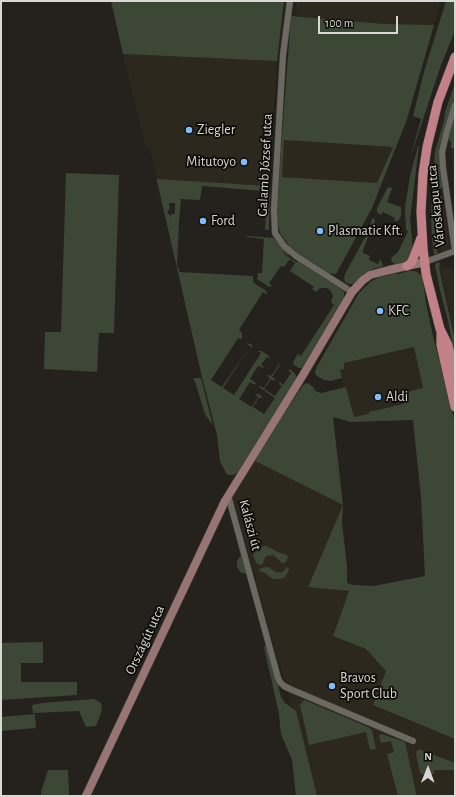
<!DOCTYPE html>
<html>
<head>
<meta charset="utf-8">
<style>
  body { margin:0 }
  #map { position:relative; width:456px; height:797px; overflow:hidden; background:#25221d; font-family:"Alegreya Sans",sans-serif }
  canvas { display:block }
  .frame { position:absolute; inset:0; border:2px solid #dad8d4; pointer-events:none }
  .north { position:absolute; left:408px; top:749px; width:40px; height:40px; -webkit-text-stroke:3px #0d0c09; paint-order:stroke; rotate:1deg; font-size:11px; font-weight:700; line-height:16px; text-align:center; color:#dad8d4 }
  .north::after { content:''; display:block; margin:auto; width:14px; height:18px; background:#dad8d4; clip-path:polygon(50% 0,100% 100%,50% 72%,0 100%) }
  .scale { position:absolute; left:318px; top:16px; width:80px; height:18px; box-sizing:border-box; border:2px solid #dad8d4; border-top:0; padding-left:5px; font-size:12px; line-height:14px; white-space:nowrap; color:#dad8d4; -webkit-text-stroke:3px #0d0c09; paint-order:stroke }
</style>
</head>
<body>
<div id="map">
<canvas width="456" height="797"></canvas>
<div class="frame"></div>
<div class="north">N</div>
<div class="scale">100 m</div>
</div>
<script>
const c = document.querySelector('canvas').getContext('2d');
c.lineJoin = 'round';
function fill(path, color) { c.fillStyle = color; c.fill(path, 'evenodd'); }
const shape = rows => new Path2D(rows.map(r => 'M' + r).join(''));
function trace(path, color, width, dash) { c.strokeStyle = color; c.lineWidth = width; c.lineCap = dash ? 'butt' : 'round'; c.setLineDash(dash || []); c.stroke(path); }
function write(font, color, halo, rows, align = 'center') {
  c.font = font + ' "Alegreya Sans",sans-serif'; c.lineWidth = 3.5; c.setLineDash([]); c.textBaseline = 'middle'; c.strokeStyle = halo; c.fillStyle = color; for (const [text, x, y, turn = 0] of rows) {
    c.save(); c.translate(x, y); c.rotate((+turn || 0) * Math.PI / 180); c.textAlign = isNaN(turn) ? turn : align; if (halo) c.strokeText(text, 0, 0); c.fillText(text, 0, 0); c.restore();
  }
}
const built = shape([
  [297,1,381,1,402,2,405,1,411,1,411,2,440,3,434,25,385,24,296,16],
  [123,54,277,61,272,142,268,143,268,147,271,147,269,186,157,179,150,148,146,148],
  [284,140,393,147,377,183,281,177],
  [451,148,455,148,455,207,454,195],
  [443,186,450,249,441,252,440,225],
  [440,267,455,268,455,337],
  [414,347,423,388,405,399,403,404,369,412,369,414,354,417,346,387,344,388,340,370,343,367,343,363],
  [253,460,343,505,308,586,349,591,333,636,366,649,386,671,373,705,455,739,455,796,310,796,286,683,274,647,236,508,231,500,235,489]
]);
const green = shape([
  [111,1,284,1,277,61,123,54],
  [446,1,455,1,455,31,441,65,410,159,421,119,413,116,424,72],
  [291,16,385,24,434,25,407,119,372,208,336,274,328,273,292,250,280,233,276,217],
  [284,140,393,147,377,183,282,177],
  [455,83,455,97,443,140,440,164,443,185,442,188,436,190,437,194,439,194,441,196,440,219,437,220,436,242,436,248,438,254,434,254,432,239,431,214,435,151,444,121,445,112],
  [455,114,455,148,451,148,451,142,448,139],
  [418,146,419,146,410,219,412,238,413,254,406,262,395,264,392,262,391,258,398,252,408,231,406,230,405,207,410,176],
  [66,173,119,175,114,333,99,333,97,372,44,369,45,332,61,332],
  [157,179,269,186,270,188,269,230,261,229,265,229,267,195,263,195,263,191,202,186,200,200,181,199,179,222,178,222,179,223,177,265,177,267,179,268,179,272,253,276,253,282,254,283,265,290,267,293,267,295,263,292,239,330,242,333,242,339,241,339,238,338,211,380,222,387,250,346,247,343,251,344,253,348,250,346,223,388,234,395,261,353,258,351,262,351,269,356,270,359,267,357,261,365,264,367,263,368,258,366,250,379,256,383,255,385,250,382,239,399,252,407,258,397,255,394,257,394,261,395,262,399,259,397,253,407,264,414,275,398,259,387,260,386,264,388,270,378,267,376,268,375,271,376,279,365,276,362,280,365,272,377,275,379,274,381,271,379,264,389,275,396,282,386,279,384,280,382,283,385,291,373,288,370,291,370,296,375,297,378,241,469,237,473,233,475,229,475,226,473,220,461,217,435,202,377,157,181],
  [169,203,175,203,175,213,171,215,171,218,170,215,167,213,168,211,170,208,169,205],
  [388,187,392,188,387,202,401,207,401,216,399,220,397,221,394,221,395,218,383,212,381,215,377,212,377,208],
  [374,218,375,221,375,225,368,237,363,250,363,253,370,256,369,260,378,264,380,260,381,260,383,266,382,267,376,268,371,270,363,274,356,283,352,284,349,284,345,282,344,278,345,274,369,230,372,219],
  [247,236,274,238,288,253,289,257,284,252,284,253,285,255,296,262,301,262,342,290,344,292,344,300,303,367,301,368,299,368,294,365,293,362,298,354,301,356,334,305,331,302,333,296,332,293,329,289,326,288,320,288,316,292,312,289,314,287,290,271,295,263,290,259,284,267,281,266,269,283,272,286,269,287,257,279,258,273,262,273,264,239,246,237],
  [439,262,440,264,439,268,455,340,455,355,447,317,440,290,435,265,436,263],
  [409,271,414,271,417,272,421,275,423,279,426,303,433,336,455,422,455,739,373,705,386,671,366,649,333,636,349,591,308,587,343,505,253,460,303,385,307,383,311,385,314,388,315,391,321,393,346,387,354,417,369,414,369,412,403,404,405,399,403,393,423,388,414,347,344,363,344,369,340,370,342,378,330,381,324,380,317,376,315,373,316,368,359,293,370,282,379,277,393,273,397,274],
  [333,417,351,422,413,420,421,497,425,576,374,586,353,585,347,583,347,566,342,523,343,505],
  [193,378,201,378,213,426,205,414,195,382],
  [266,546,273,549,278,552,287,555,288,558,285,563,282,563,273,555,266,556,262,565,258,564,256,563,253,555,256,549,259,547],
  [242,554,247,572,245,574,240,572,237,566,237,561],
  [268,567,276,572,281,573,284,571,287,567,289,569,287,574,284,578,279,579,273,579,265,573,259,571,259,570,261,568],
  [43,642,43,663,21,663,21,682,77,682,77,695,1,700,1,643],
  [266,645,268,646,281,697,285,703,296,711,317,796,296,796,292,760,287,748,281,734,279,714,264,647],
  [93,699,96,700,101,703,102,710,96,726,86,727,79,711,33,713,32,705,42,703],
  [304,700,307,701,368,727,372,730,376,749,370,750,366,732,309,745,300,705,302,702],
  [35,714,36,728,1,731,1,717],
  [381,734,405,742,406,746,416,793,415,796,398,796,387,754,394,752,391,741,381,743,379,736],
  [419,749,455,763,455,770,434,770,434,774,421,774,420,773,416,755,417,751],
  [48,770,68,770,69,793,68,796,41,796,41,792]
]);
const minor = shape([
  [290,1,283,55,274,209,275,233,284,246,296,256,352,292],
  [425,262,455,251,443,168,442,152,447,131,455,105],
  [228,495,278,678,280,682,284,686,290,689,413,741]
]);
const secondary = shape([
  [86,796,225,501,303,375,352,292,363,280,370,275,389,270,425,262]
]);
const primary = shape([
  [455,57,438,102,427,147,423,174,421,212,423,248,426,274,440,329,448,345,455,376],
  [407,266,411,263,413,259,421,238],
  [441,333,441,345,455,407]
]);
const markers = [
  [189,130,4,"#7ebdf9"],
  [244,162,4,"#7ebdf9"],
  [203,221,4,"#7ebdf9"],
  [320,231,4,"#7ebdf9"],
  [380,311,4,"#7ebdf9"],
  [378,397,4,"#7ebdf9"],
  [332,686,4,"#7ebdf9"]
];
const poiNames = [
  ["Ziegler",197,130],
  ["Mitutoyo",236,162,"right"],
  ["Ford",211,221],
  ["Plasmatic Kft.",328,231],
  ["KFC",388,311],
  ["Aldi",386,397],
  ["Bravos",340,678],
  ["Sport Club",340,694]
];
const streetNames = [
  ["Galamb József utca",265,165,-87],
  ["Városkapu utca",436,206,-96],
  ["Kalászi út",250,525,75],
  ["Országút utca",145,640,-65]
];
fill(built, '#2d281d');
fill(green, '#3c4736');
trace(minor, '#3f3d38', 7);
trace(secondary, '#3f3d38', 9);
trace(primary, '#3f3d38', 10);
trace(minor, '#6c6962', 6);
trace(secondary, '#967574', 8);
trace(primary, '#c18187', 9);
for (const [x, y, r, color] of markers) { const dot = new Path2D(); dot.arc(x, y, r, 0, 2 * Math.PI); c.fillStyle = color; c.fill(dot); trace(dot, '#0d0c09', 1.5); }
write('14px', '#dad8d4', '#0d0c09', poiNames, 'left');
write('14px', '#dad8d4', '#0d0c09', streetNames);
</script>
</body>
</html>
